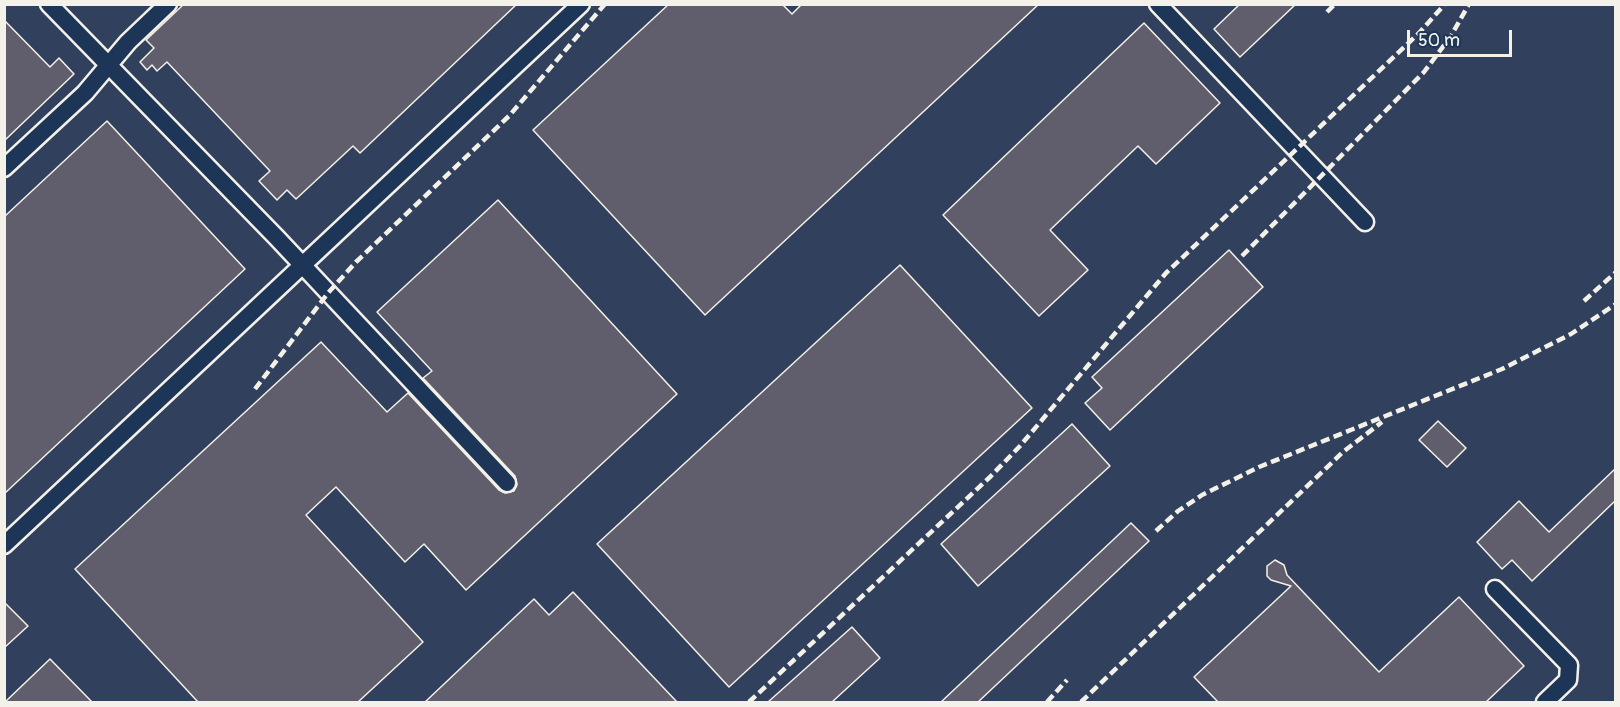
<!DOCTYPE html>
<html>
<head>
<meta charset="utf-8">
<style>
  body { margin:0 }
  #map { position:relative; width:1620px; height:707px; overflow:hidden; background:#1d3557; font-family:Pangolin,sans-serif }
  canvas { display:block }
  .frame { position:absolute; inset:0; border:6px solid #f4f1e8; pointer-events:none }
  .scale { position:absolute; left:1407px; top:30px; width:105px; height:27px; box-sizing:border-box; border:3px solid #f4f1e8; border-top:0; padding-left:8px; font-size:18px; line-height:21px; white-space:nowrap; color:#f4f1e8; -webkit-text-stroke:4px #1d3557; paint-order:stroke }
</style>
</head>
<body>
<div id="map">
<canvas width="1620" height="707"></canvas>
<div class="frame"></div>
<div class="scale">50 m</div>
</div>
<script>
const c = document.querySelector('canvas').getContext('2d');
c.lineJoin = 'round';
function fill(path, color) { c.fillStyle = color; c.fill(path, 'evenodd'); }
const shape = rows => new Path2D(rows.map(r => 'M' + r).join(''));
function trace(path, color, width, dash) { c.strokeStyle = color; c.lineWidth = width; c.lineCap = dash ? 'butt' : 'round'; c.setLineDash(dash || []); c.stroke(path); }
const built = shape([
  [4,5,1615,5,1615,702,5,702]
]);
const building = shape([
  [184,4,517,4,360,153,353,146,296,199,287,190,277,200,259,181,270,171,167,62,157,71,152,65,147,70,140,62,154,48,146,40,184,4],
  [669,4,782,4,792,14,802,4,1039,4,705,315,533,130,669,4],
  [1240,4,1296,4,1240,57,1214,29,1240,4],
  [4,20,50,67,59,58,74,74,4,141,4,20],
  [1144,23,1220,103,1156,164,1138,146,1050,230,1088,270,1039,316,943,215,1144,23],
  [107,121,245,269,4,494,4,217,107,121],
  [498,200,677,394,466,590,424,544,405,562,336,487,306,515,423,642,358,702,198,702,75,569,321,342,387,412,408,393,499,490,505,493,514,491,517,485,515,476,423,378,432,371,377,312,498,200],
  [1229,250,1263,287,1110,430,1085,403,1102,388,1092,377,1229,250],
  [900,265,1032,408,729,687,597,544,900,265],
  [1438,421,1466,448,1447,467,1419,440,1438,421],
  [1072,424,1110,466,978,586,941,544,1072,424],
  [1616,468,1616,500,1532,581,1512,560,1502,569,1477,542,1519,501,1549,532,1616,468],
  [1131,523,1149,541,978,702,941,702,1131,523],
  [1275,560,1284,565,1287,575,1379,672,1459,597,1524,666,1486,702,1218,702,1194,677,1291,586,1271,580,1267,576,1267,566,1275,560],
  [573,592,677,702,425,702,534,599,549,615,573,592],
  [4,602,28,626,4,648,4,602],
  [852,627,880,658,832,702,768,702,852,627],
  [50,659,92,702,5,702,50,659]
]);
const minor = shape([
  [49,4,277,238,507,483],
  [1158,4,1365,222],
  [4,168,85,93,128,42,168,4],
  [4,545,581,4],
  [1495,589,1569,665,1568,680,1545,702]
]);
const rail = shape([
  [1319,5,1319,4],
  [1327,12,1335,4],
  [1242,256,1424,72,1451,36,1469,4],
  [1584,301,1616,272],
  [255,389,328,293,356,262,509,116,605,4],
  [1156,531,1178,511,1202,495,1259,467,1502,369,1571,334,1616,304],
  [749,702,990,477,1020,446,1166,273,1419,33,1445,4],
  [1047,702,1067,680],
  [1081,702,1343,452,1382,422]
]);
fill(built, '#31415d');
fill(building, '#605d6c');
trace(building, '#f4f1e8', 1.5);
trace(minor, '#f4f1e8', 21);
trace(minor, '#1d3557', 16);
trace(rail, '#f4f1e8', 4.5, [9, 4.5]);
</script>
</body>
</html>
